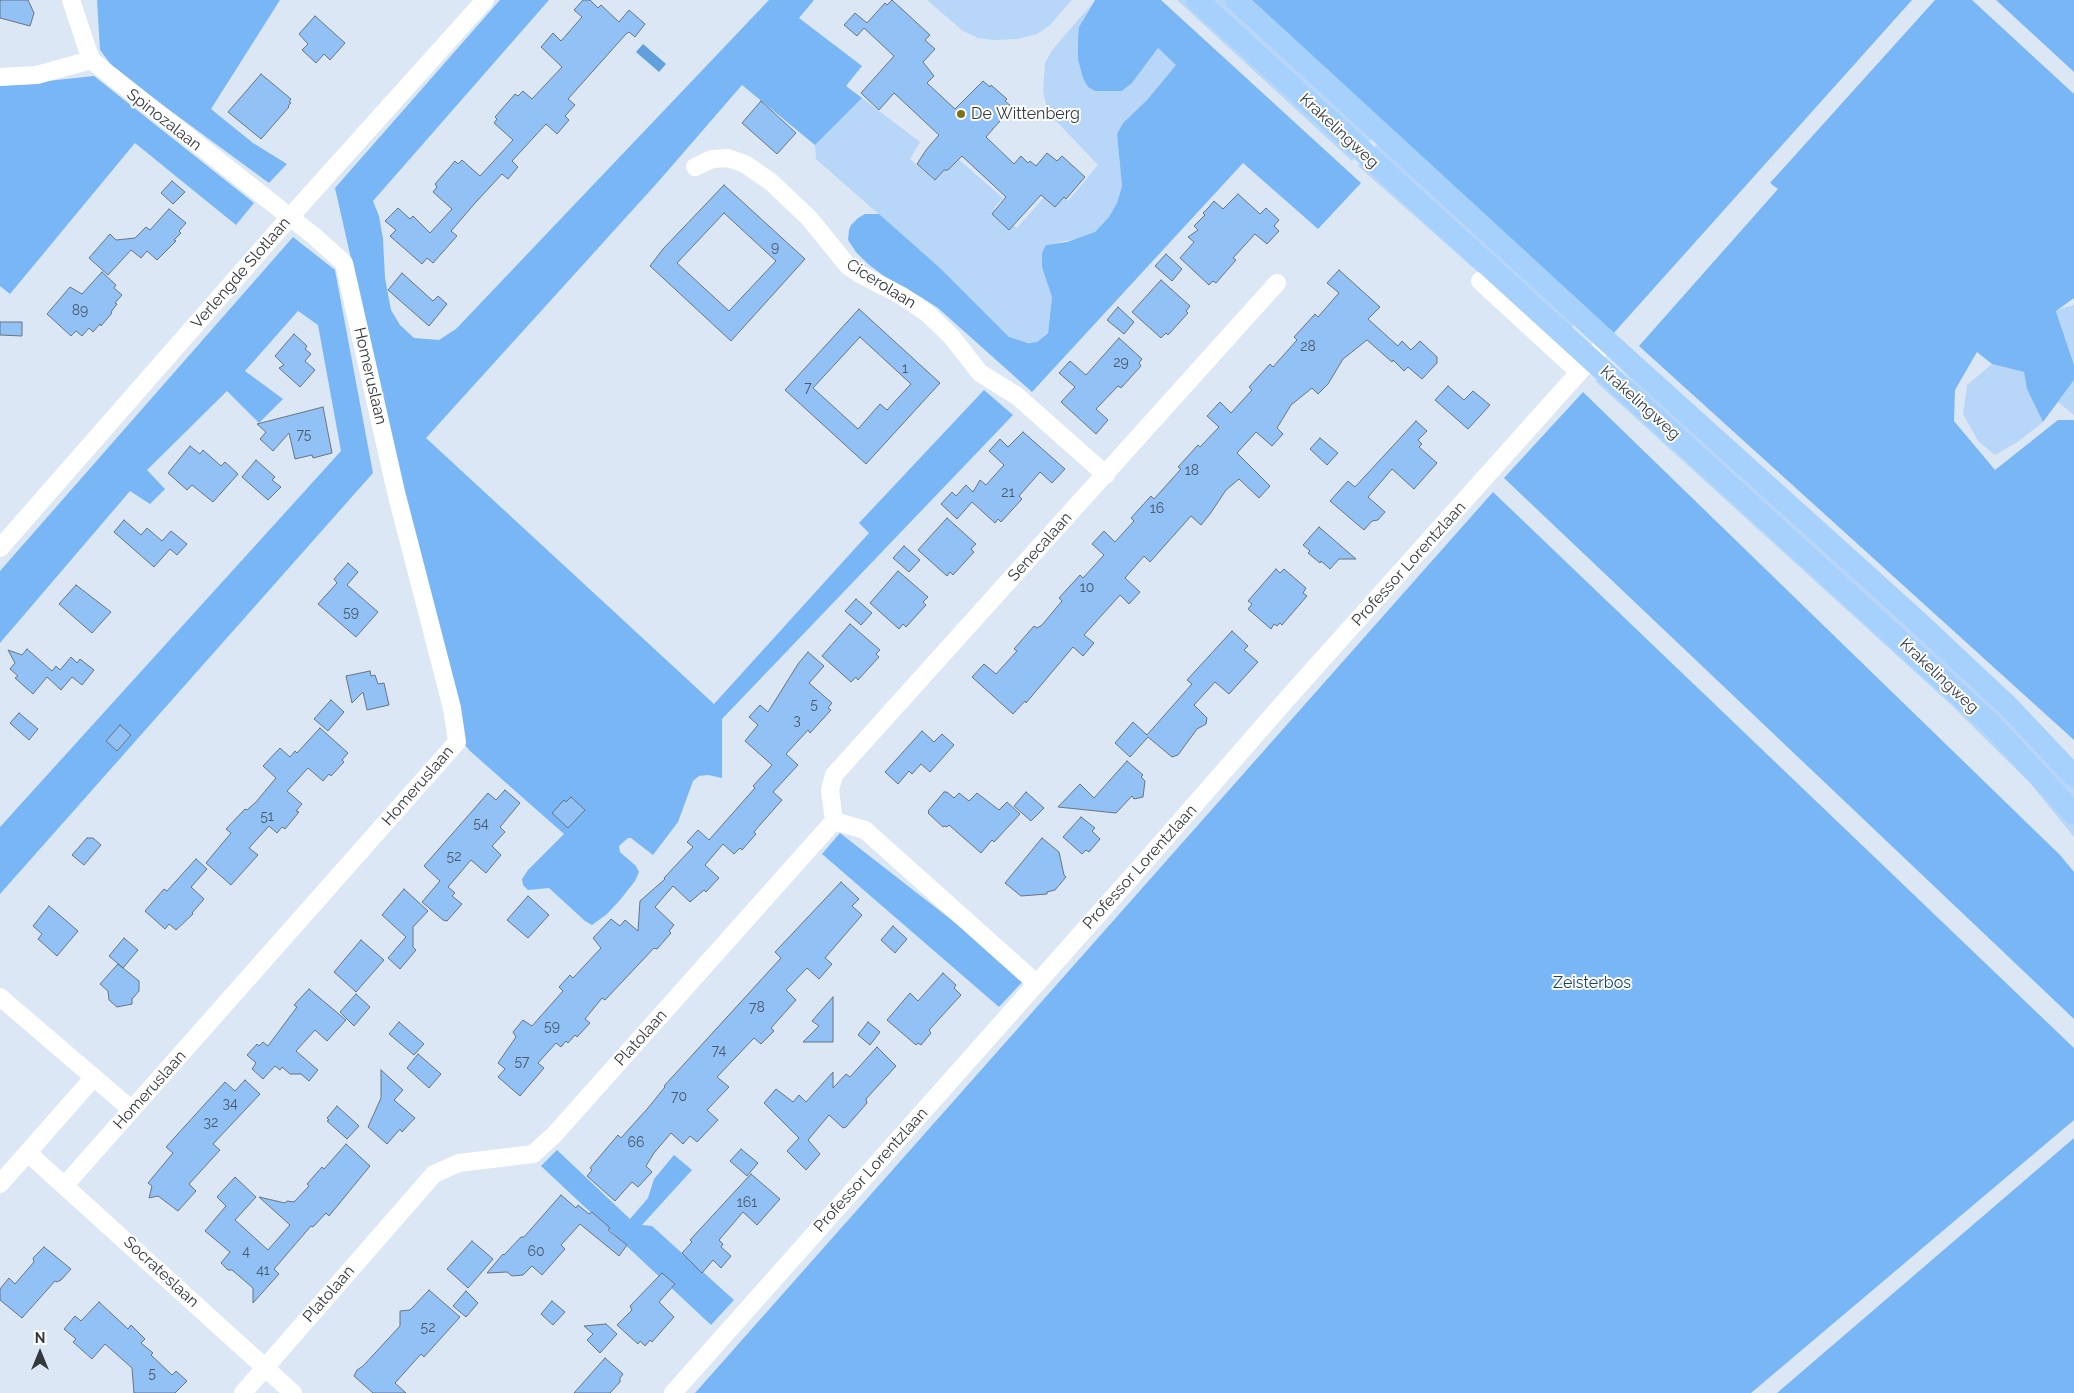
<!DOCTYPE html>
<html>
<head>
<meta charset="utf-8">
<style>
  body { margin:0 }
  #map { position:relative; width:2074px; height:1393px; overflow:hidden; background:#dbe7f5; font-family:Raleway,sans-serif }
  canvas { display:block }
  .north { position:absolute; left:15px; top:1328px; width:50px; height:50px; -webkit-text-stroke:4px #fff; paint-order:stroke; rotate:0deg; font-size:14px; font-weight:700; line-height:20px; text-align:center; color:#33383d }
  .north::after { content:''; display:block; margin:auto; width:18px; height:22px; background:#33383d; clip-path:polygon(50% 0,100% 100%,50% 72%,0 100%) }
</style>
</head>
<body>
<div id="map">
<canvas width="2074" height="1393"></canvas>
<div class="north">N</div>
</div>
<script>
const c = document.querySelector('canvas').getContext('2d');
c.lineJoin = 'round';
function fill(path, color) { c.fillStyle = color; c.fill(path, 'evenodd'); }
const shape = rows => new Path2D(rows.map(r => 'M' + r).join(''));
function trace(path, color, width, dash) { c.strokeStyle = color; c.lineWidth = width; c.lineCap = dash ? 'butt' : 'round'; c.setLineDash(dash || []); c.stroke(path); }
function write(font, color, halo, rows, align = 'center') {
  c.font = font + ' Raleway,sans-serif'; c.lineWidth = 4; c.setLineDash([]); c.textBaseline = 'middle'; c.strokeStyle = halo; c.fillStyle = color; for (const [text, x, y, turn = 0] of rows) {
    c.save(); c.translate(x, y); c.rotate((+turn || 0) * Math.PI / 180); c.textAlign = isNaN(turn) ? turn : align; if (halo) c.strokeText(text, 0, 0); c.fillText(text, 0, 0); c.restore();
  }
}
const green = shape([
  [927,0,1072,0,1049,26,1037,34,1018,39,993,40,978,38,963,31],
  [1177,0,1191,0,1358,154,1352,161],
  [1206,0,1227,0,1375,135,1366,145],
  [1091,5,1079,27,1088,87,1095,91,1122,91,1132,83,1158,48,1177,64,1147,100,1123,123,1117,134,1122,186,1117,203,1109,217,1095,232,1085,237,1046,245,1048,282,1052,297,1048,332,1037,342,1019,342,1009,337,940,268,816,159,815,145,862,98,920,142,910,159,934,180,956,157,1003,198,994,208,1017,228,1052,188,1068,201,1098,165,1057,122,1047,108,1043,92,1045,63,1053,49],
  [1381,140,1576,323,1568,331,1371,151],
  [1364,158,1558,343,1358,166],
  [2074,305,2074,365,2056,310],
  [1616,364,1944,654,2074,785,2074,805,1641,396,1630,379],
  [1992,364,2024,372,2027,389,2043,422,2019,441,1995,455,1978,441,1963,414,1967,385],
  [1603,380,1953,695,2074,825,2074,837,2030,783,1948,702,1595,381],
  [2074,380,2074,415,2058,402]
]);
const forest = shape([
  [97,0,280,0,211,109,253,143,287,164,269,183,115,70,100,50],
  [500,0,549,0,373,201,379,216,383,239,385,278,391,310,400,325,414,338,439,340,456,329,769,0,814,0,799,18,862,66,846,86,862,98,815,145,742,85,658,182,426,438,714,704,869,533,859,523,984,390,1013,415,722,719,722,778,708,775,699,776,693,781,678,822,653,855,631,838,628,838,619,846,620,852,636,866,639,872,635,881,620,900,607,914,592,925,585,921,549,888,528,890,523,885,522,879,528,870,564,834,470,751,460,739,335,188],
  [1095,0,1161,0,1361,183,1318,229,1243,163,1032,392,938,308,921,297,884,276,868,264,856,252,848,240,849,230,851,225,858,218,865,214,879,214,940,268,1009,337,1028,343,1037,342,1048,333,1052,297,1042,267,1042,253,1046,245,1067,242,1095,232,1109,217,1117,203,1122,186,1117,134,1123,123,1147,100,1176,65,1158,48,1132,83,1122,91,1095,91,1088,87,1083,78,1078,59,1078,39,1079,27],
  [1245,0,1912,0,1612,335],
  [1935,0,1972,0,2074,94,2074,298,2056,311,2074,365,2074,380,2043,422,2027,389,2024,372,1992,364,1977,352,1955,390,1954,421,1995,470,2058,420,2074,420,2074,740,1639,346,1778,189,1770,183],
  [1996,0,2074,0,2074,72],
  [94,76,254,203,236,225,135,143,10,294,0,286,0,84,19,84],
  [293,237,335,270,373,473,0,894,0,827,341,451,318,325,298,311,245,371,283,399,259,423,227,391,147,470,165,489,150,504,130,491,0,643,0,571],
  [1583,392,2060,855,2074,872,2074,1019,1504,478],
  [1493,492,2074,1048,2074,1120,1751,1393,695,1393],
  [840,833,1026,978,999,1007,822,854],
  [2074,1138,2074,1393,1777,1393],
  [557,1150,630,1219,648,1198,654,1179,674,1155,692,1170,642,1225,652,1226,734,1300,711,1325,541,1166]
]);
const water = shape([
  [643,44,666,64,659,72,636,52]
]);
const building = shape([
  [0,0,28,0,34,13,30,26,0,18,0,0],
  [583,0,590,0,598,8,601,5,619,22,629,10,645,24,635,37,629,32,626,34,568,99,575,105,565,116,569,120,557,134,546,124,512,161,518,167,508,179,502,174,476,202,451,231,457,236,433,263,427,258,422,264,390,236,396,230,385,221,398,208,410,219,413,216,430,233,452,209,433,192,437,187,435,184,455,161,458,164,462,160,480,176,513,140,494,123,497,119,495,117,515,94,518,96,523,91,532,99,562,67,541,47,553,33,561,41,582,17,574,10,583,0],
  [892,0,930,35,925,40,935,49,923,62,934,76,927,83,955,109,983,81,990,87,991,85,1007,99,1005,101,1012,107,986,137,1014,164,1021,156,1028,163,1030,161,1036,166,1047,153,1057,161,1062,156,1085,177,1066,199,1064,197,1055,207,1041,195,1009,230,992,214,1006,197,962,156,948,170,944,170,935,180,917,164,926,150,939,135,894,93,879,110,861,93,894,56,864,28,857,36,844,25,855,13,867,23,885,3,887,5,892,0],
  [315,16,345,43,330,60,324,54,316,63,302,50,308,44,299,34,315,16],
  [261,74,291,99,289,102,291,103,288,106,289,107,261,139,228,112,261,74],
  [761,101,796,133,777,154,742,123,761,101],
  [172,181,185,192,173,204,161,193,172,181],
  [724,185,805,259,731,341,650,266,663,249,724,185],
  [724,213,776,261,729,311,677,263,724,213],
  [1238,194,1260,214,1266,208,1279,220,1274,226,1279,231,1267,244,1255,234,1233,258,1236,260,1216,283,1213,281,1209,285,1180,258,1194,242,1188,237,1198,230,1194,226,1205,215,1203,213,1209,207,1214,201,1223,209,1238,194],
  [169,209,186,223,179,231,181,233,174,240,176,241,157,260,147,251,141,258,131,250,108,275,89,258,110,234,116,240,135,238,146,227,150,230,169,209],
  [1166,254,1182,269,1172,281,1155,266,1166,254],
  [1339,270,1380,307,1368,319,1398,346,1402,341,1411,350,1420,341,1437,357,1437,363,1422,379,1408,367,1404,371,1393,360,1392,362,1367,340,1343,359,1328,384,1318,394,1312,388,1291,405,1277,428,1283,434,1272,446,1256,432,1237,453,1270,486,1259,498,1239,479,1226,490,1210,514,1201,525,1191,516,1150,562,1144,556,1125,578,1140,592,1129,604,1120,595,1084,635,1094,643,1083,656,1073,647,1026,703,1025,701,1013,714,972,677,984,664,996,674,1017,651,1014,649,1034,626,1037,628,1042,625,1062,601,1059,598,1080,575,1083,578,1104,555,1092,544,1104,531,1115,542,1134,521,1131,518,1151,496,1154,499,1181,469,1178,467,1198,445,1200,447,1219,427,1207,416,1220,402,1231,413,1252,390,1249,387,1270,364,1273,367,1297,340,1294,337,1305,325,1315,314,1318,317,1339,293,1327,283,1339,270],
  [102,272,116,285,114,288,122,295,115,303,117,304,111,312,112,313,101,326,100,324,93,332,89,328,82,336,76,331,71,336,47,314,70,287,82,294,102,272],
  [402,273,433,301,438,296,447,304,429,326,388,290,402,273],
  [1161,280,1190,306,1186,311,1188,313,1168,335,1166,333,1161,338,1132,312,1161,280],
  [1118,307,1134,322,1124,334,1107,320,1118,307],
  [859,309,940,383,866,464,785,390,859,309],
  [860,337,911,384,887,410,880,404,858,429,813,388,860,337],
  [0,322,22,322,22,336,0,335,0,322],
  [294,334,307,346,305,349,311,354,305,361,315,370,300,387,279,368,284,365,275,356,294,334],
  [1119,338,1142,359,1139,363,1141,366,1121,388,1118,386,1096,409,1108,420,1096,434,1061,402,1075,387,1059,373,1070,361,1086,375,1119,338],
  [1448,386,1464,400,1473,391,1490,405,1468,429,1435,400,1448,386],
  [323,407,332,453,313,458,312,455,295,459,289,433,273,451,260,439,266,432,257,424,323,407],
  [1416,421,1427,431,1418,440,1422,444,1419,447,1437,463,1414,489,1392,469,1368,497,1385,512,1378,520,1372,521,1364,530,1330,501,1348,481,1355,487,1416,421],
  [1023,432,1065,469,1052,483,1040,472,1019,496,1022,499,1001,522,998,519,995,523,972,502,957,519,941,504,952,492,956,496,966,485,973,492,980,480,986,485,1004,465,989,451,1000,439,1008,447,1023,432],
  [1320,438,1338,453,1327,465,1310,449,1320,438],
  [190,446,200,454,203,450,221,466,225,462,238,474,213,502,192,485,187,490,168,473,190,446],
  [256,460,275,477,272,480,281,487,268,500,242,477,256,460],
  [947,518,976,544,971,549,974,552,953,575,950,572,947,576,918,550,947,518],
  [124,520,141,535,147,528,162,541,171,531,187,544,177,555,170,549,154,567,114,532,124,520],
  [1319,527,1356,559,1339,559,1330,569,1321,561,1320,563,1308,553,1310,551,1303,545,1319,527],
  [904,546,920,560,909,572,893,558,904,546],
  [348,563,358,572,347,585,378,612,356,637,318,604,337,583,334,579,348,563],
  [1276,569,1280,573,1284,569,1306,588,1303,593,1307,596,1282,625,1280,623,1277,626,1274,624,1271,629,1248,609,1252,604,1248,601,1276,569],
  [898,571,928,597,923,602,926,605,906,627,903,624,899,629,870,603,898,571],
  [76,585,111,612,92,633,59,604,76,585],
  [856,599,872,613,861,625,845,611,856,599],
  [850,624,880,650,876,654,879,657,868,669,858,680,856,677,851,682,822,656,850,624],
  [1232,631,1248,646,1244,650,1258,662,1229,694,1215,682,1194,705,1207,718,1206,724,1197,729,1178,755,1172,757,1148,737,1130,757,1115,743,1133,722,1147,735,1192,684,1187,680,1232,631],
  [27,649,52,671,56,666,60,670,71,657,77,663,80,659,94,670,82,685,72,677,61,690,47,677,33,694,15,678,18,676,10,669,15,663,8,650,22,655,27,649],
  [808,652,824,666,809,683,832,703,828,708,831,710,810,733,808,730,786,754,798,765,773,792,782,800,759,826,754,832,756,834,742,850,740,848,734,854,723,844,705,865,719,878,706,892,704,890,690,902,673,886,655,907,674,925,669,931,671,933,657,949,654,948,605,1000,602,998,585,1019,590,1023,577,1037,575,1035,568,1043,566,1041,561,1047,556,1043,538,1063,544,1068,520,1096,498,1077,505,1069,498,1063,516,1037,513,1032,523,1020,532,1026,563,991,559,987,570,975,573,978,601,948,593,938,611,919,620,926,625,920,638,931,640,901,665,879,664,878,693,847,687,842,698,830,709,840,755,788,753,786,772,765,745,741,758,725,749,717,760,705,768,712,798,664,808,652],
  [370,671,371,676,375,675,378,684,384,683,389,705,367,710,363,692,352,703,346,676,370,671],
  [331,700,344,712,328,731,314,719,331,700],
  [19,713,38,729,29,740,10,723,19,713],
  [120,725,131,735,117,751,106,741,120,725],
  [320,728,348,753,342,760,344,762,331,776,329,774,323,781,308,768,287,791,302,804,296,811,299,812,285,829,282,827,277,833,269,826,249,848,258,855,231,885,206,863,231,833,226,829,245,809,247,810,256,802,276,778,263,766,280,748,290,757,295,751,297,753,320,728],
  [922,731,934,742,942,734,954,745,930,772,921,764,912,774,909,771,898,784,885,772,922,731],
  [1127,761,1143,775,1141,777,1145,781,1143,797,1134,799,1132,796,1116,813,1058,807,1080,784,1094,798,1127,761],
  [505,790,520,803,500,827,505,832,492,846,501,855,486,873,471,860,448,887,455,893,452,896,462,904,447,921,443,920,422,902,440,881,424,866,488,793,496,800,505,790],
  [944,792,947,792,954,798,959,793,969,801,977,793,999,810,1007,802,1020,814,996,840,994,842,992,840,981,853,949,825,947,827,945,826,943,827,928,813,929,812,928,811,944,792],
  [1026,792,1044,808,1031,821,1014,806,1026,792],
  [571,797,585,810,568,828,552,813,564,800,566,802,571,797],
  [1081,817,1095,828,1092,831,1100,839,1089,852,1086,850,1082,854,1063,837,1081,817],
  [87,838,93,838,101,845,84,865,72,855,87,838],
  [1042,838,1059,852,1064,875,1066,877,1055,890,1047,892,1047,894,1021,896,1005,883,1042,838],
  [196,859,207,869,191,887,204,899,192,913,193,914,176,930,169,924,165,929,145,911,164,889,167,891,196,859],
  [841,882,859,899,852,906,862,915,825,958,832,964,819,979,807,968,786,990,796,1000,771,1028,774,1031,761,1044,754,1038,717,1077,729,1087,707,1110,718,1120,697,1142,690,1136,683,1144,671,1133,654,1153,646,1166,652,1172,638,1187,632,1182,615,1201,587,1176,592,1170,590,1168,618,1135,621,1138,648,1108,665,1087,664,1086,781,958,775,952,841,882],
  [404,889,428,911,413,927,413,947,416,950,400,969,388,958,406,937,382,915,404,889],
  [528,896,549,915,528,938,507,920,528,896],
  [49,906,78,931,57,956,38,939,42,934,33,926,49,906],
  [893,926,907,939,895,953,881,940,893,926],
  [124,938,138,950,123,968,109,956,124,938],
  [361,940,384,960,356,992,334,972,361,940],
  [118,964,139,981,139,991,132,999,132,1004,117,1007,109,1000,108,991,100,984,118,964],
  [943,973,956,985,954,988,961,995,929,1030,931,1033,921,1045,918,1043,916,1045,887,1020,910,993,918,1001,943,973],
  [309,989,346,1020,327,1041,315,1030,296,1051,318,1070,309,1081,301,1074,290,1074,282,1067,280,1070,275,1066,263,1079,252,1069,256,1063,247,1055,257,1044,259,1046,263,1042,268,1046,297,1007,294,1005,309,989],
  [356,994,370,1007,354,1026,340,1012,356,994],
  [833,997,833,1042,803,1042,819,1026,812,1021,833,997],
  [399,1022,424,1044,414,1055,389,1034,399,1022],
  [868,1022,880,1032,870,1045,858,1035,868,1022],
  [877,1047,896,1066,866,1099,867,1103,846,1127,843,1128,829,1115,808,1140,820,1154,806,1170,787,1151,799,1138,764,1103,776,1089,793,1102,799,1095,806,1102,833,1072,833,1088,846,1074,850,1077,877,1047],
  [418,1054,441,1074,429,1088,407,1068,418,1054],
  [381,1070,403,1090,394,1100,415,1118,402,1132,400,1129,387,1144,368,1127,381,1098,381,1070],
  [245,1080,260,1094,213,1144,220,1150,189,1184,196,1191,178,1211,158,1196,149,1198,152,1186,148,1183,173,1153,166,1147,225,1082,235,1091,245,1080],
  [337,1106,359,1126,347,1139,327,1121,329,1120,327,1118,337,1106],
  [346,1144,370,1166,329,1216,326,1213,313,1227,311,1226,274,1269,279,1274,253,1303,253,1288,232,1270,228,1270,221,1263,230,1252,205,1231,226,1206,217,1197,235,1177,256,1197,235,1220,268,1250,290,1225,259,1197,285,1203,287,1201,294,1202,309,1186,307,1184,322,1167,324,1169,346,1144],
  [741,1149,758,1163,747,1176,730,1161,741,1149],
  [751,1174,780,1199,757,1225,743,1212,719,1240,723,1244,721,1247,731,1256,721,1268,713,1260,702,1273,682,1253,692,1242,690,1240,751,1174],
  [561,1195,576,1208,578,1205,589,1214,592,1212,610,1228,608,1230,627,1245,619,1256,580,1224,561,1245,565,1249,542,1275,532,1266,523,1275,512,1276,507,1272,487,1273,503,1254,504,1255,521,1237,524,1237,561,1195],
  [472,1241,493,1259,468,1288,447,1269,472,1241],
  [44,1247,71,1269,61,1280,57,1282,55,1281,22,1318,0,1300,0,1289,9,1278,15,1284,34,1262,33,1258,44,1247],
  [662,1273,675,1284,659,1302,674,1317,652,1342,650,1340,645,1346,640,1341,638,1344,617,1325,632,1310,630,1306,662,1273],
  [429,1290,460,1317,424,1357,421,1354,395,1383,406,1393,373,1393,354,1376,357,1370,363,1366,400,1326,400,1311,410,1310,429,1290],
  [466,1291,478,1303,466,1317,453,1306,466,1291],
  [552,1301,565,1312,553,1325,541,1314,552,1301],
  [99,1302,128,1329,131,1325,145,1339,141,1343,153,1353,151,1355,172,1375,176,1371,187,1381,175,1393,134,1393,132,1368,105,1344,92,1359,73,1342,76,1339,64,1329,75,1316,81,1321,99,1302],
  [606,1324,617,1334,600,1353,587,1340,593,1334,584,1326,606,1324],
  [605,1358,623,1374,620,1378,620,1382,610,1393,574,1393,605,1358]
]);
const minor = shape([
  [0,77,37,75,91,60],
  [695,167,712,159,728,158,745,164,771,182,809,218,848,266,858,273,902,296,927,313,951,336,980,373,1017,396,1106,475],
  [1480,281,1579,372],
  [0,548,289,218,485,0],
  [834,821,830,790,834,775,1277,283],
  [0,997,132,1110],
  [28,1153,293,1393],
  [0,1184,94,1077],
  [65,1185,457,742,452,708,396,492,344,263,314,236,91,60,71,0],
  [243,1393,434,1174,459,1163,533,1154,554,1135,834,821,865,830,1036,983],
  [673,1393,1142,865,1286,700,1607,341]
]);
const major = shape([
  [1197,0,1992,725,2074,814],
  [1236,0,1607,341,1916,620,2009,707,2074,776]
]);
const markers = [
  [961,114,5,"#7f7213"]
];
const numberNames = [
  ["9",775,248],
  ["89",80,311],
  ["28",1308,347],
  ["29",1121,363],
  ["1",905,369],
  ["7",808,388],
  ["75",304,435],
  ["18",1192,471],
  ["21",1008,493],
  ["16",1157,509],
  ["10",1087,588],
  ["59",351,613],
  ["5",814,705],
  ["3",797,721],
  ["51",267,817],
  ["54",481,824],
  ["52",454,857],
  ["78",757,1008],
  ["59",552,1027],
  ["74",719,1051],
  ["57",522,1062],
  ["70",679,1097],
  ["34",230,1104],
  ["32",211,1123],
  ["66",636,1143],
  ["161",747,1203],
  ["4",246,1252],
  ["60",536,1252],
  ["41",263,1271],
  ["52",428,1328],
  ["5",152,1374]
];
const poiNames = [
  ["De Wittenberg",971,114]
];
const streetNames = [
  ["Spinozalaan",164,120,38],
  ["Krakelingweg",1339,131,43],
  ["Verlengde Slotlaan",241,273,-49],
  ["Cicerolaan",881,284,32],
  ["Homeruslaan",370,376,77],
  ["Krakelingweg",1640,403,42],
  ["Senecalaan",1040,547,-48],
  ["Professor Lorentzlaan",1409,564,-48],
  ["Krakelingweg",1939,676,43],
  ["Homeruslaan",418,786,-49],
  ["Professor Lorentzlaan",1140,867,-48],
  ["Platolaan",641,1038,-48],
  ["Homeruslaan",150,1090,-48],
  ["Professor Lorentzlaan",871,1170,-48],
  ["Socrateslaan",161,1272,43],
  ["Platolaan",329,1294,-49]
];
const parkNames = [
  ["Zeisterbos",1592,983]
];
fill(green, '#b8d6f7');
fill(forest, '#79b6f6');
fill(water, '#629fdd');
fill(building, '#91c1f5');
trace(building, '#697480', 1);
trace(minor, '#fff', 18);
trace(major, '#a6d1fd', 22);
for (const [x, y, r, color] of markers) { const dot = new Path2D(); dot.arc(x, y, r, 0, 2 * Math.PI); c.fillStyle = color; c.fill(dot); trace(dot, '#fff', 2); }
write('14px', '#4a5a6b', null, numberNames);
write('16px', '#33383d', '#fff', poiNames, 'left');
write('16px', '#33383d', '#fff', streetNames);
write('16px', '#17426b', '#fff', parkNames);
</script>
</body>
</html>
